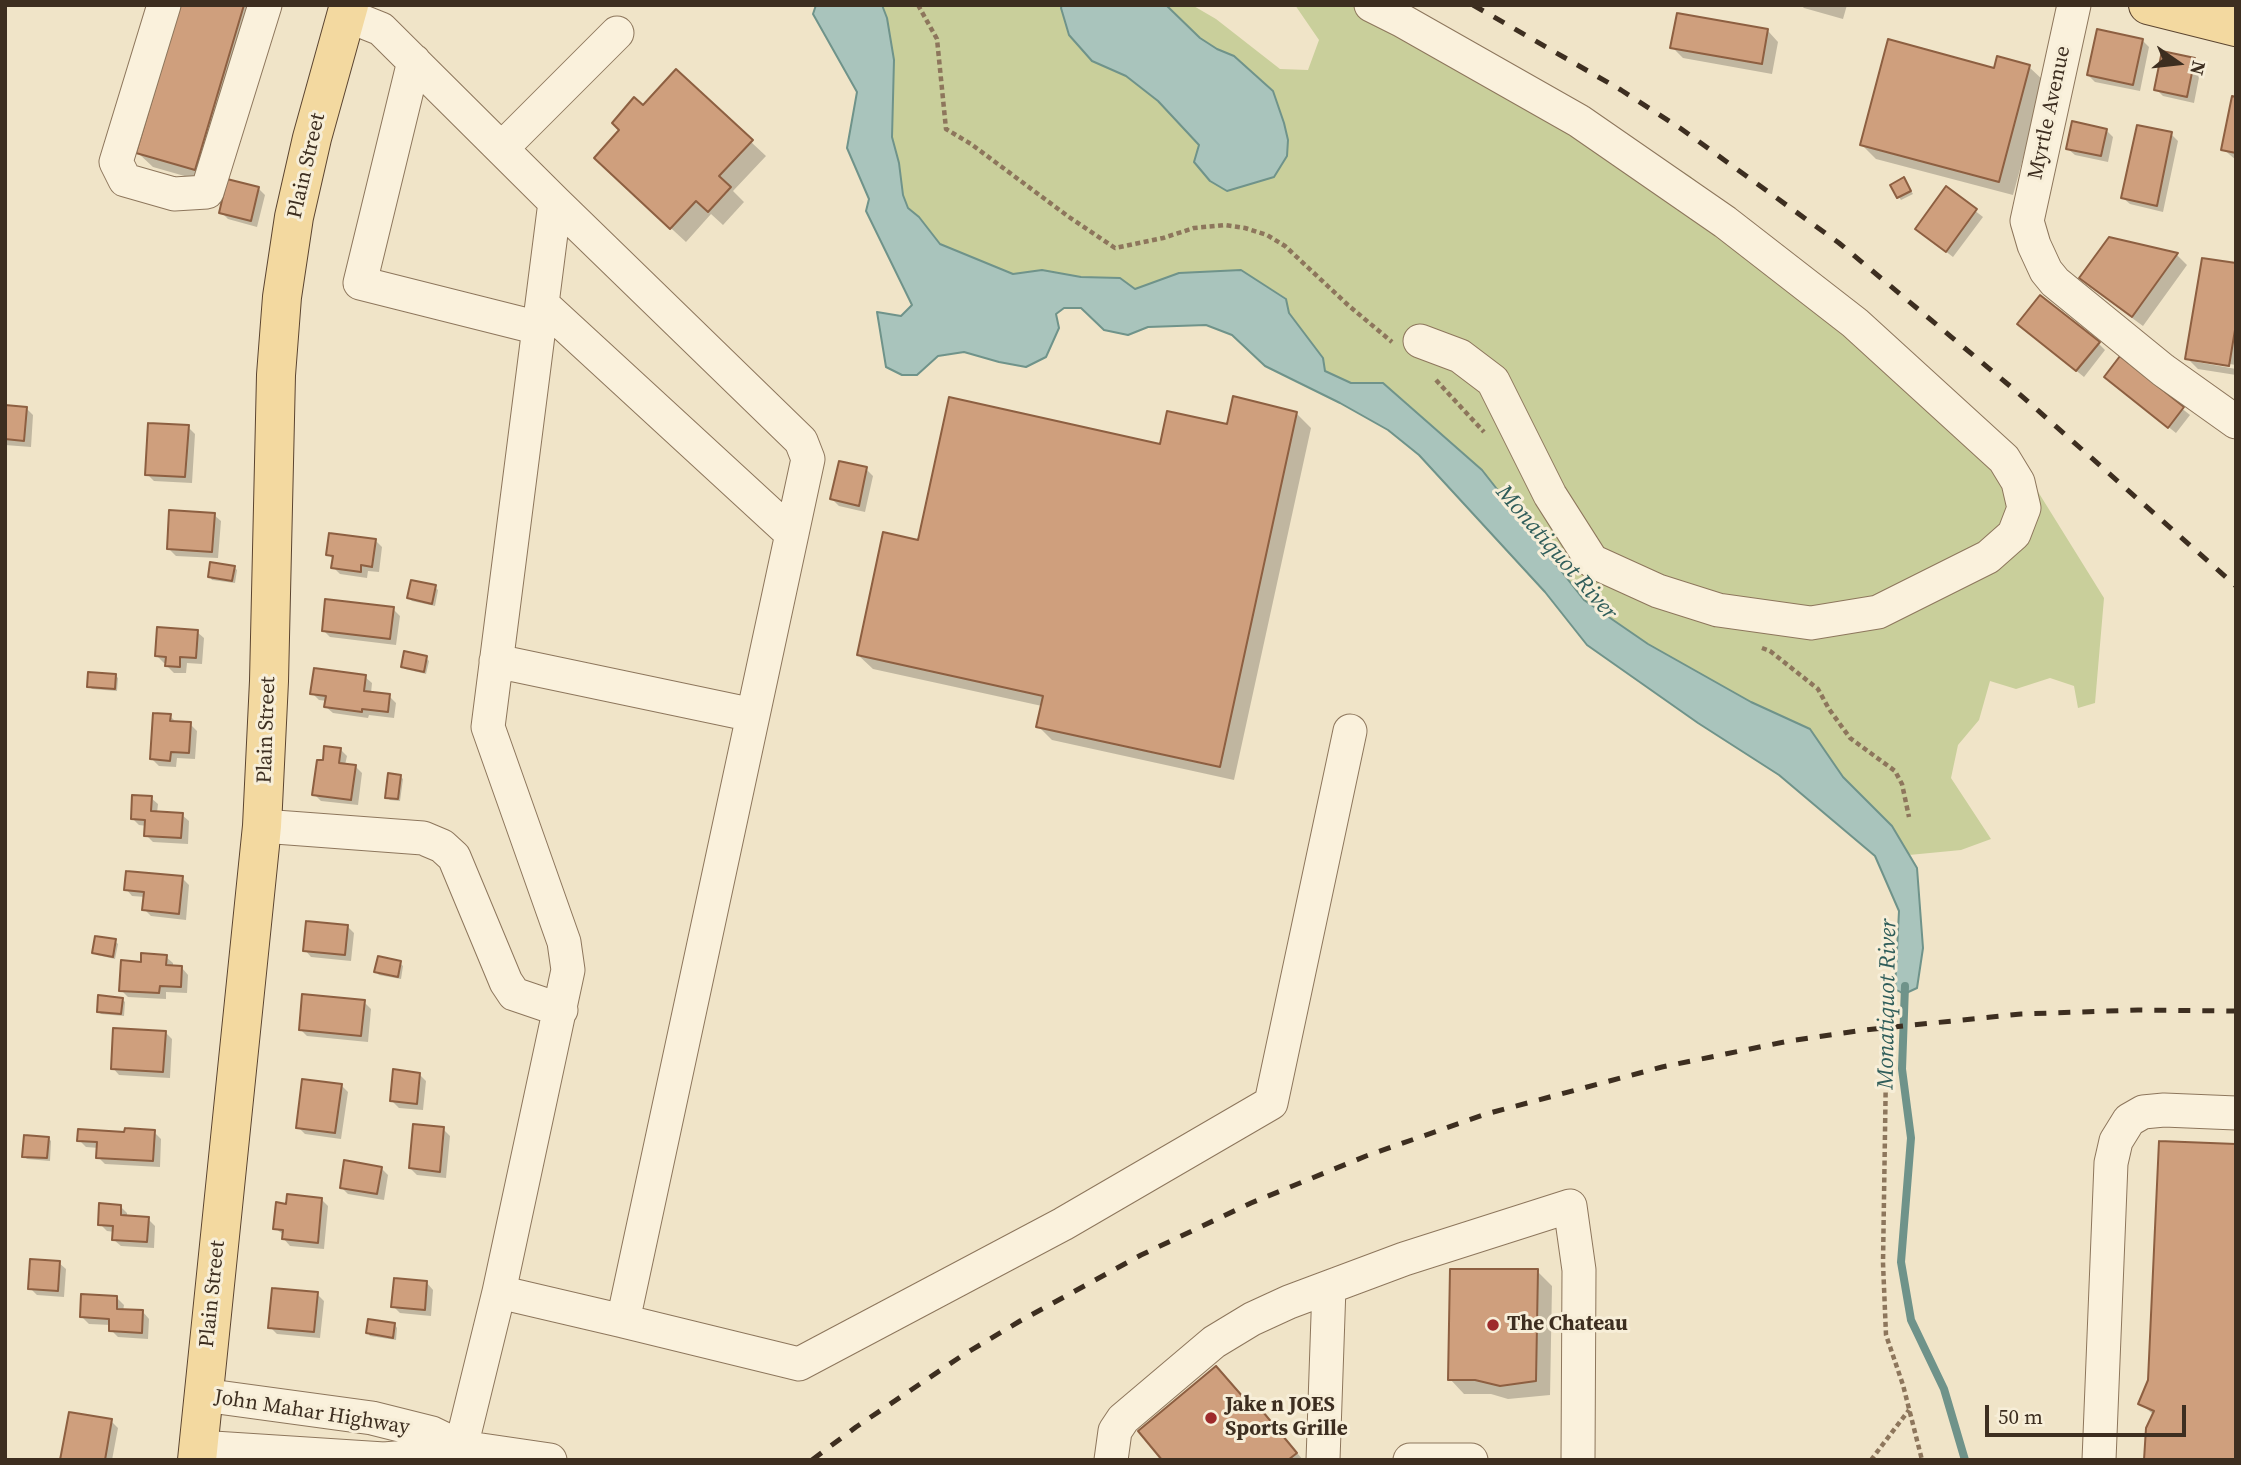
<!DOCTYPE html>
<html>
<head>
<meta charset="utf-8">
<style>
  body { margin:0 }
  #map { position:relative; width:2241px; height:1465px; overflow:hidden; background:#f0e4c8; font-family:"Source Serif 4",serif }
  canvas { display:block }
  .frame { position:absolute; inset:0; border:7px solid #3d2e20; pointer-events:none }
  .north { position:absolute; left:2143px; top:28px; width:70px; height:70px; -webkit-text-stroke:5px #f7eed8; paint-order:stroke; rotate:104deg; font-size:19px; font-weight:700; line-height:28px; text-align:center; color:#3d2e20 }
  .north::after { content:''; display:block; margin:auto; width:24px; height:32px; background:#3d2e20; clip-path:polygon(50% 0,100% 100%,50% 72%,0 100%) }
  .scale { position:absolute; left:1985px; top:1405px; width:201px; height:32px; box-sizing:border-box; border:4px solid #3d2e20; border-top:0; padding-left:9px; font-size:21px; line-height:24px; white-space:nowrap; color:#3d2e20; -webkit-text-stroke:5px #f7eed8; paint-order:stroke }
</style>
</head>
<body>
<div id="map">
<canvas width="2241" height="1465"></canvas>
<div class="frame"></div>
<div class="north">N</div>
<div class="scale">50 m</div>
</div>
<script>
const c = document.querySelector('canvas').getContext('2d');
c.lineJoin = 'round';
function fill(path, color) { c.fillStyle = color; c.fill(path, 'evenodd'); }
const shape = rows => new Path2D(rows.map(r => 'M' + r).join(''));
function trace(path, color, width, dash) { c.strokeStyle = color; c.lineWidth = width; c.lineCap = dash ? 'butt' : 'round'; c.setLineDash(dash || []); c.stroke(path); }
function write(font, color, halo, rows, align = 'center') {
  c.font = font + ' "Source Serif 4",serif'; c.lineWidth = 6; c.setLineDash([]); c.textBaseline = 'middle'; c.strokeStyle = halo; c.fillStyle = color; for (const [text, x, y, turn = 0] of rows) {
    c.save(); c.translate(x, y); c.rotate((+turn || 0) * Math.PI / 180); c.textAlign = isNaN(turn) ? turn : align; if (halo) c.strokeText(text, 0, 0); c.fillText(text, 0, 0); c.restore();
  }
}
const green = shape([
  [882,5,1062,5,1061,8,1092,61,1126,76,1158,101,1199,145,1288,140,1273,90,1234,56,1217,49,1200,38,1166,5,1192,5,1216,19,1280,69,1308,70,1319,40,1295,5,1404,5,1425,15,1690,176,1832,290,2004,437,2104,598,2095,703,2078,708,2074,686,2050,678,2016,689,1990,681,1979,720,1958,745,1951,778,1991,839,1961,850,1909,855,1892,826,1843,777,1810,729,1751,702,1648,644,1584,600,1482,470,1383,383,1351,383,1324,371,1289,313,1286,298,1241,270,1179,273,1135,290,1120,278,1081,277,1042,270,1013,274,940,244,919,217,908,208,903,195,899,163,892,137,894,60,887,18]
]);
const water = shape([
  [816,5,882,5,887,18,894,60,892,137,899,163,903,195,908,208,919,217,940,244,1013,274,1042,270,1081,277,1120,278,1135,289,1179,273,1241,270,1286,299,1289,313,1323,358,1325,371,1351,383,1383,383,1482,470,1584,600,1648,644,1751,702,1810,729,1843,777,1892,826,1917,868,1923,948,1917,988,1904,994,1895,989,1899,911,1875,856,1779,775,1698,723,1587,645,1545,592,1419,455,1388,430,1340,403,1265,366,1232,335,1206,325,1148,327,1128,335,1104,330,1081,308,1064,308,1056,314,1059,328,1046,357,1026,367,999,362,964,352,938,356,917,375,902,375,886,367,877,312,901,316,912,305,866,211,869,199,847,148,857,92,813,14,816,5],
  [1062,5,1166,5,1200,38,1217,49,1234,56,1273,91,1284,123,1288,140,1287,156,1274,177,1227,191,1210,181,1194,162,1199,145,1158,101,1126,76,1092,61,1069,35,1061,8,1062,5]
]);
const shadow = shape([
  [181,5,262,5,209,183,153,167,138,153],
  [1801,5,1847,5,1843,19,1804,8],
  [1768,31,1778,42,1772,74,1683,58,1672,47],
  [2142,40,2149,47,2140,91,2095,82,2088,75],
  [2195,60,2201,67,2194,103,2163,96,2156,89],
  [2029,67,2044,81,2013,195,1876,159,1862,145,1996,70],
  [2236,98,2236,160,2223,149],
  [643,107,751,142,766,156,733,191,744,202,723,225,711,214,686,242,610,172,622,130],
  [2106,130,2113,137,2108,162,2075,155,2068,149],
  [2171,134,2178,141,2163,212,2130,204,2123,198],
  [1904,179,1913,194,1901,200,1899,197],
  [258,188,265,195,257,227,228,219,221,212],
  [1947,189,1983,217,1953,257,1924,235],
  [2109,239,2177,255,2187,265,2143,326,2091,288,2081,278],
  [2236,265,2236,365,2197,359,2197,362,2236,369,2236,375,2198,369,2187,358],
  [2026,330,2099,344,2105,350,2084,377],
  [2120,359,2190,415,2176,433,2113,383],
  [5,407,26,408,33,415,31,447,5,445],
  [1296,413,1311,428,1234,780,1052,740,1038,726,1042,706,873,669,858,655,920,542,1162,446,1228,426],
  [188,427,195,434,192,483,154,481,147,474],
  [866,469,873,476,865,512,839,506,832,499],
  [214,515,221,521,218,558,176,556,169,549],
  [375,540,382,547,379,572,368,571,367,578,340,574,333,567,334,560,328,554],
  [234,567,237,570,235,583,212,580,210,577],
  [435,587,438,590,435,606,412,601,409,598],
  [393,609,400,616,396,645,330,637,323,630],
  [197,632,204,638,202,664,187,663,186,673,174,673,167,666,167,663,164,663,157,656],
  [426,658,429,661,426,674,405,669,402,667],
  [115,675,118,678,117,691,92,689,89,686],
  [365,677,372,683,371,693,389,696,396,703,394,718,369,715,368,718,333,713,326,707,327,701,319,700,312,693],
  [170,716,177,723,190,724,197,731,195,759,177,758,176,767,159,766,152,759],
  [340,749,347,756,345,765,356,767,362,773,358,805,321,801,314,794,324,762],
  [400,776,403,779,400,801,390,800,387,797],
  [151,798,158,804,157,813,182,815,189,821,188,844,153,842,146,835,147,826,139,825,133,819],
  [182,878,189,885,186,920,151,916,144,909,145,897,132,896,126,889],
  [347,926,354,933,351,961,311,957,305,950],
  [115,941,118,944,115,959,97,955,94,952],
  [166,957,173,963,173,967,182,968,188,975,187,993,166,992,166,999,128,997,121,990,142,964],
  [400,963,403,966,401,979,379,975,376,972],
  [122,999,125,1002,124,1016,101,1014,98,1011],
  [364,1002,371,1009,368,1042,307,1036,300,1029],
  [165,1032,172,1039,170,1078,119,1075,113,1068],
  [419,1074,426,1081,423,1110,399,1108,392,1101],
  [341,1085,348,1092,341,1139,305,1134,298,1127],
  [443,1129,450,1136,446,1178,417,1175,410,1168],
  [154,1132,161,1139,160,1167,105,1164,98,1157,99,1148,86,1147,79,1140],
  [48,1138,51,1141,50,1161,27,1159,24,1156],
  [2236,1146,2154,1415,2140,1403],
  [381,1168,388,1175,384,1200,348,1194,341,1187],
  [321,1199,328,1206,324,1249,290,1246,284,1239,284,1235,275,1228,287,1205],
  [120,1206,127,1213,127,1218,148,1219,155,1226,154,1248,121,1246,114,1240,115,1232,107,1231,100,1224],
  [59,1263,66,1269,64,1297,37,1295,30,1288],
  [1537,1271,1552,1286,1550,1395,1508,1399,1491,1394,1464,1394,1450,1379],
  [427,1283,433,1290,431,1316,400,1313,393,1306],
  [317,1294,324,1301,320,1338,277,1334,270,1327],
  [117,1298,124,1305,123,1311,143,1312,149,1319,148,1339,118,1337,111,1330,111,1325,89,1324,82,1317],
  [395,1325,397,1328,396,1340,370,1336,368,1333],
  [1216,1368,1251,1407,1254,1404,1268,1418,1303,1460,1164,1460],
  [111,1421,118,1428,112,1460,62,1460]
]);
const stream = shape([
  [1905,986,1902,1069,1911,1138,1901,1262,1911,1320,1944,1389,1965,1460]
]);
const building = shape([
  [180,5,244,5,195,170,136,153,180,5],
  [1677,13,1768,29,1762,64,1670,48,1677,13],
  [2097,29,2143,39,2133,85,2087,75,2097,29],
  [1888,39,1994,68,1997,56,2030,65,1999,182,1860,145,1888,39],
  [2162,51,2195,58,2187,97,2154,90,2162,51],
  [676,69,753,140,719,176,731,187,708,212,696,201,670,229,594,158,619,130,612,123,634,97,643,105,676,69],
  [2232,96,2236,97,2236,153,2221,150,2232,96],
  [2072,121,2107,129,2101,156,2066,149,2072,121],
  [2137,125,2172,132,2157,206,2121,198,2137,125],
  [1904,177,1911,191,1897,198,1890,185,1904,177],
  [227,179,259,187,251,221,219,213,227,179],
  [1946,186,1977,209,1946,252,1915,229,1946,186],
  [2109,237,2178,253,2132,317,2079,278,2109,237],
  [2202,258,2236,263,2236,324,2229,366,2185,359,2202,258],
  [2040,295,2100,342,2076,371,2017,324,2040,295],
  [2120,356,2184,407,2168,428,2104,377,2120,356],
  [1233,396,1297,412,1220,767,1036,727,1043,696,857,655,883,532,918,540,949,397,1160,444,1167,411,1227,424,1233,396],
  [5,405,27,407,24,441,5,439,5,405],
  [148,423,189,425,185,477,145,475,148,423],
  [839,461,867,467,859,506,830,499,839,461],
  [169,510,215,513,212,552,167,549,169,510],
  [329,533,376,539,372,567,361,565,361,572,331,568,333,556,326,555,329,533],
  [210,562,235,566,232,581,208,577,210,562],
  [411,580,436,585,432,604,407,598,411,580],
  [325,599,394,607,390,639,322,631,325,599],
  [157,627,198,630,196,658,180,657,180,667,165,666,166,657,155,656,157,627],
  [404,651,427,656,424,672,401,667,404,651],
  [314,668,366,675,364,691,390,694,388,712,362,709,362,712,324,707,326,696,310,694,314,668],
  [88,672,116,674,115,689,87,687,88,672],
  [153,713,171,714,170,721,191,722,189,753,171,752,170,761,150,759,153,713],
  [324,746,341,748,339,763,356,765,351,800,312,795,317,760,323,760,324,746],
  [388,773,401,775,398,799,385,798,388,773],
  [132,795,152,796,151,811,183,813,181,838,144,836,145,820,131,819,132,795],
  [126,871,183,876,179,914,142,910,144,892,124,890,126,871],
  [306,921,348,925,345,955,303,951,306,921],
  [95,936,116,939,113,957,92,953,95,936],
  [141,953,167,955,166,965,182,966,181,987,160,986,159,993,119,991,121,960,141,962,141,953],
  [378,956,401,961,398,977,374,972,378,956],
  [302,994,365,1000,361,1036,299,1030,302,994],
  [98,995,123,998,121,1014,97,1012,98,995],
  [113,1028,166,1031,163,1072,111,1069,113,1028],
  [393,1069,420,1073,417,1104,390,1101,393,1069],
  [302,1079,342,1084,335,1133,296,1128,302,1079],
  [413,1124,444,1127,440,1172,409,1168,413,1124],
  [125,1128,155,1130,153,1161,96,1158,97,1142,77,1141,78,1129,124,1132,125,1128],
  [24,1135,49,1137,47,1158,22,1157,24,1135],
  [2159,1141,2236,1144,2236,1460,2144,1460,2146,1428,2154,1411,2138,1404,2148,1380,2159,1141],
  [344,1160,382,1167,377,1194,340,1188,344,1160],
  [287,1194,322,1198,318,1243,282,1239,283,1230,273,1229,276,1202,286,1204,287,1194],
  [99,1203,121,1205,121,1215,149,1217,147,1242,112,1240,113,1226,98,1225,99,1203],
  [30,1259,60,1261,58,1291,28,1289,30,1259],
  [1450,1269,1538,1269,1536,1381,1500,1386,1475,1380,1448,1380,1450,1269],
  [394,1278,427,1281,425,1310,391,1307,394,1278],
  [272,1288,318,1292,314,1332,268,1328,272,1288],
  [81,1294,117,1296,117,1309,143,1310,142,1333,109,1331,109,1319,80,1317,81,1294],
  [368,1319,395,1323,393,1338,366,1333,368,1319],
  [1216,1366,1250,1405,1254,1401,1297,1453,1288,1460,1162,1460,1138,1431,1216,1366],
  [69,1412,112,1419,105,1460,60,1460,69,1412]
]);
const path = shape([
  [918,5,937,39,946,129,971,144,1069,217,1115,248,1163,238,1194,228,1225,225,1245,228,1267,235,1285,246,1348,305,1392,342],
  [1436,380,1484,432],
  [1762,648,1770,651,1818,689,1829,709,1850,738,1895,771,1902,784,1909,817],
  [1886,1067,1883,1263,1886,1335,1903,1385,1922,1460],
  [1871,1460,1909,1410]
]);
const minor = shape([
  [164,5,116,162,125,180,174,194,207,192,265,5],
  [1371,5,1401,20,1579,121,1725,222,1855,323,2004,459,2018,482,2024,508,2014,534,1988,557,1878,612,1811,623,1718,610,1658,591,1592,561,1550,495,1493,381,1460,356,1420,341],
  [2074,5,2027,221,2034,245,2046,271,2055,282,2163,370,2236,422],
  [346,15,381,29,555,202,801,441,808,459,623,1321,799,1364,1063,1224,1271,1103,1350,731],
  [414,61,360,283,539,328],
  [502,148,617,33],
  [542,304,792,534],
  [496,661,753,715],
  [262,826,423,838,442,846,454,857,506,982,514,994,561,1010],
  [499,1292,623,1321],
  [203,1395,372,1418,432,1433,461,1447,550,1460],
  [198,1447,384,1459,432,1455,461,1447],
  [461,1447,499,1292,568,970,564,942,488,727,555,202],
  [1111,1460,1115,1431,1123,1419,1214,1342,1252,1319,1289,1302,1404,1259,1570,1206,1579,1270,1578,1460],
  [1323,1460,1329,1287],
  [1410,1460,1471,1460],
  [2099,1460,2111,1163,2116,1141,2129,1120,2143,1112,2164,1110,2236,1113]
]);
const major = shape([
  [2148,5,2236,27],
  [197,1460,262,826,269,681,276,375,282,297,294,217,312,138,349,5]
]);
const rail = shape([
  [1473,5,1621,90,1680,128,1839,243,2016,391,2236,586],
  [812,1460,856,1427,963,1355,1020,1321,1141,1255,1251,1203,1366,1156,1486,1114,1662,1067,1789,1041,1864,1030,2021,1014,2138,1010,2236,1011]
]);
const markers = [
  [1493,1325,7,"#9e2a2b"],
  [1211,1418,7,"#9e2a2b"]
];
const streetNames = [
  ["Myrtle Avenue",2050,113,-78],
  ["Plain Street",307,166,-77],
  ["Plain Street",267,730,-88],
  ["Plain Street",213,1294,-84],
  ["John Mahar Highway",312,1413,9]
];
const poiNames = [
  ["The Chateau",1507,1325],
  ["Jake n JOES",1225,1406],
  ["Sports Grille",1225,1430]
];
const waterNames = [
  ["Monatiquot River",1556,553,49],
  ["Monatiquot River",1888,1004,-89]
];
fill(green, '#c9cf9b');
fill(water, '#a9c4bc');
trace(water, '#6f938a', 2);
fill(shadow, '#0003');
trace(stream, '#6f938a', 8);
fill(building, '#cf9f7d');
trace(building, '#8d5f41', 2);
trace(minor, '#8d765c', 35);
trace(major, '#5b4430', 40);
trace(path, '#8d765c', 4.5, [5, 3.5]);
trace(minor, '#faf1dc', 33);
trace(major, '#f3d9a0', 38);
trace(rail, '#3d2e20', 5, [12, 12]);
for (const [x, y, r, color] of markers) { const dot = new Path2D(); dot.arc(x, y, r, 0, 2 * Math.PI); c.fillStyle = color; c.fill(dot); trace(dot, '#f7eed8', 2.5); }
write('21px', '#3d2e20', '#f7eed8', streetNames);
write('bold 21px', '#3d2e20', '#f7eed8', poiNames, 'left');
write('italic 23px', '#2f5d5a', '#f7eed8', waterNames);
</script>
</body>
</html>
